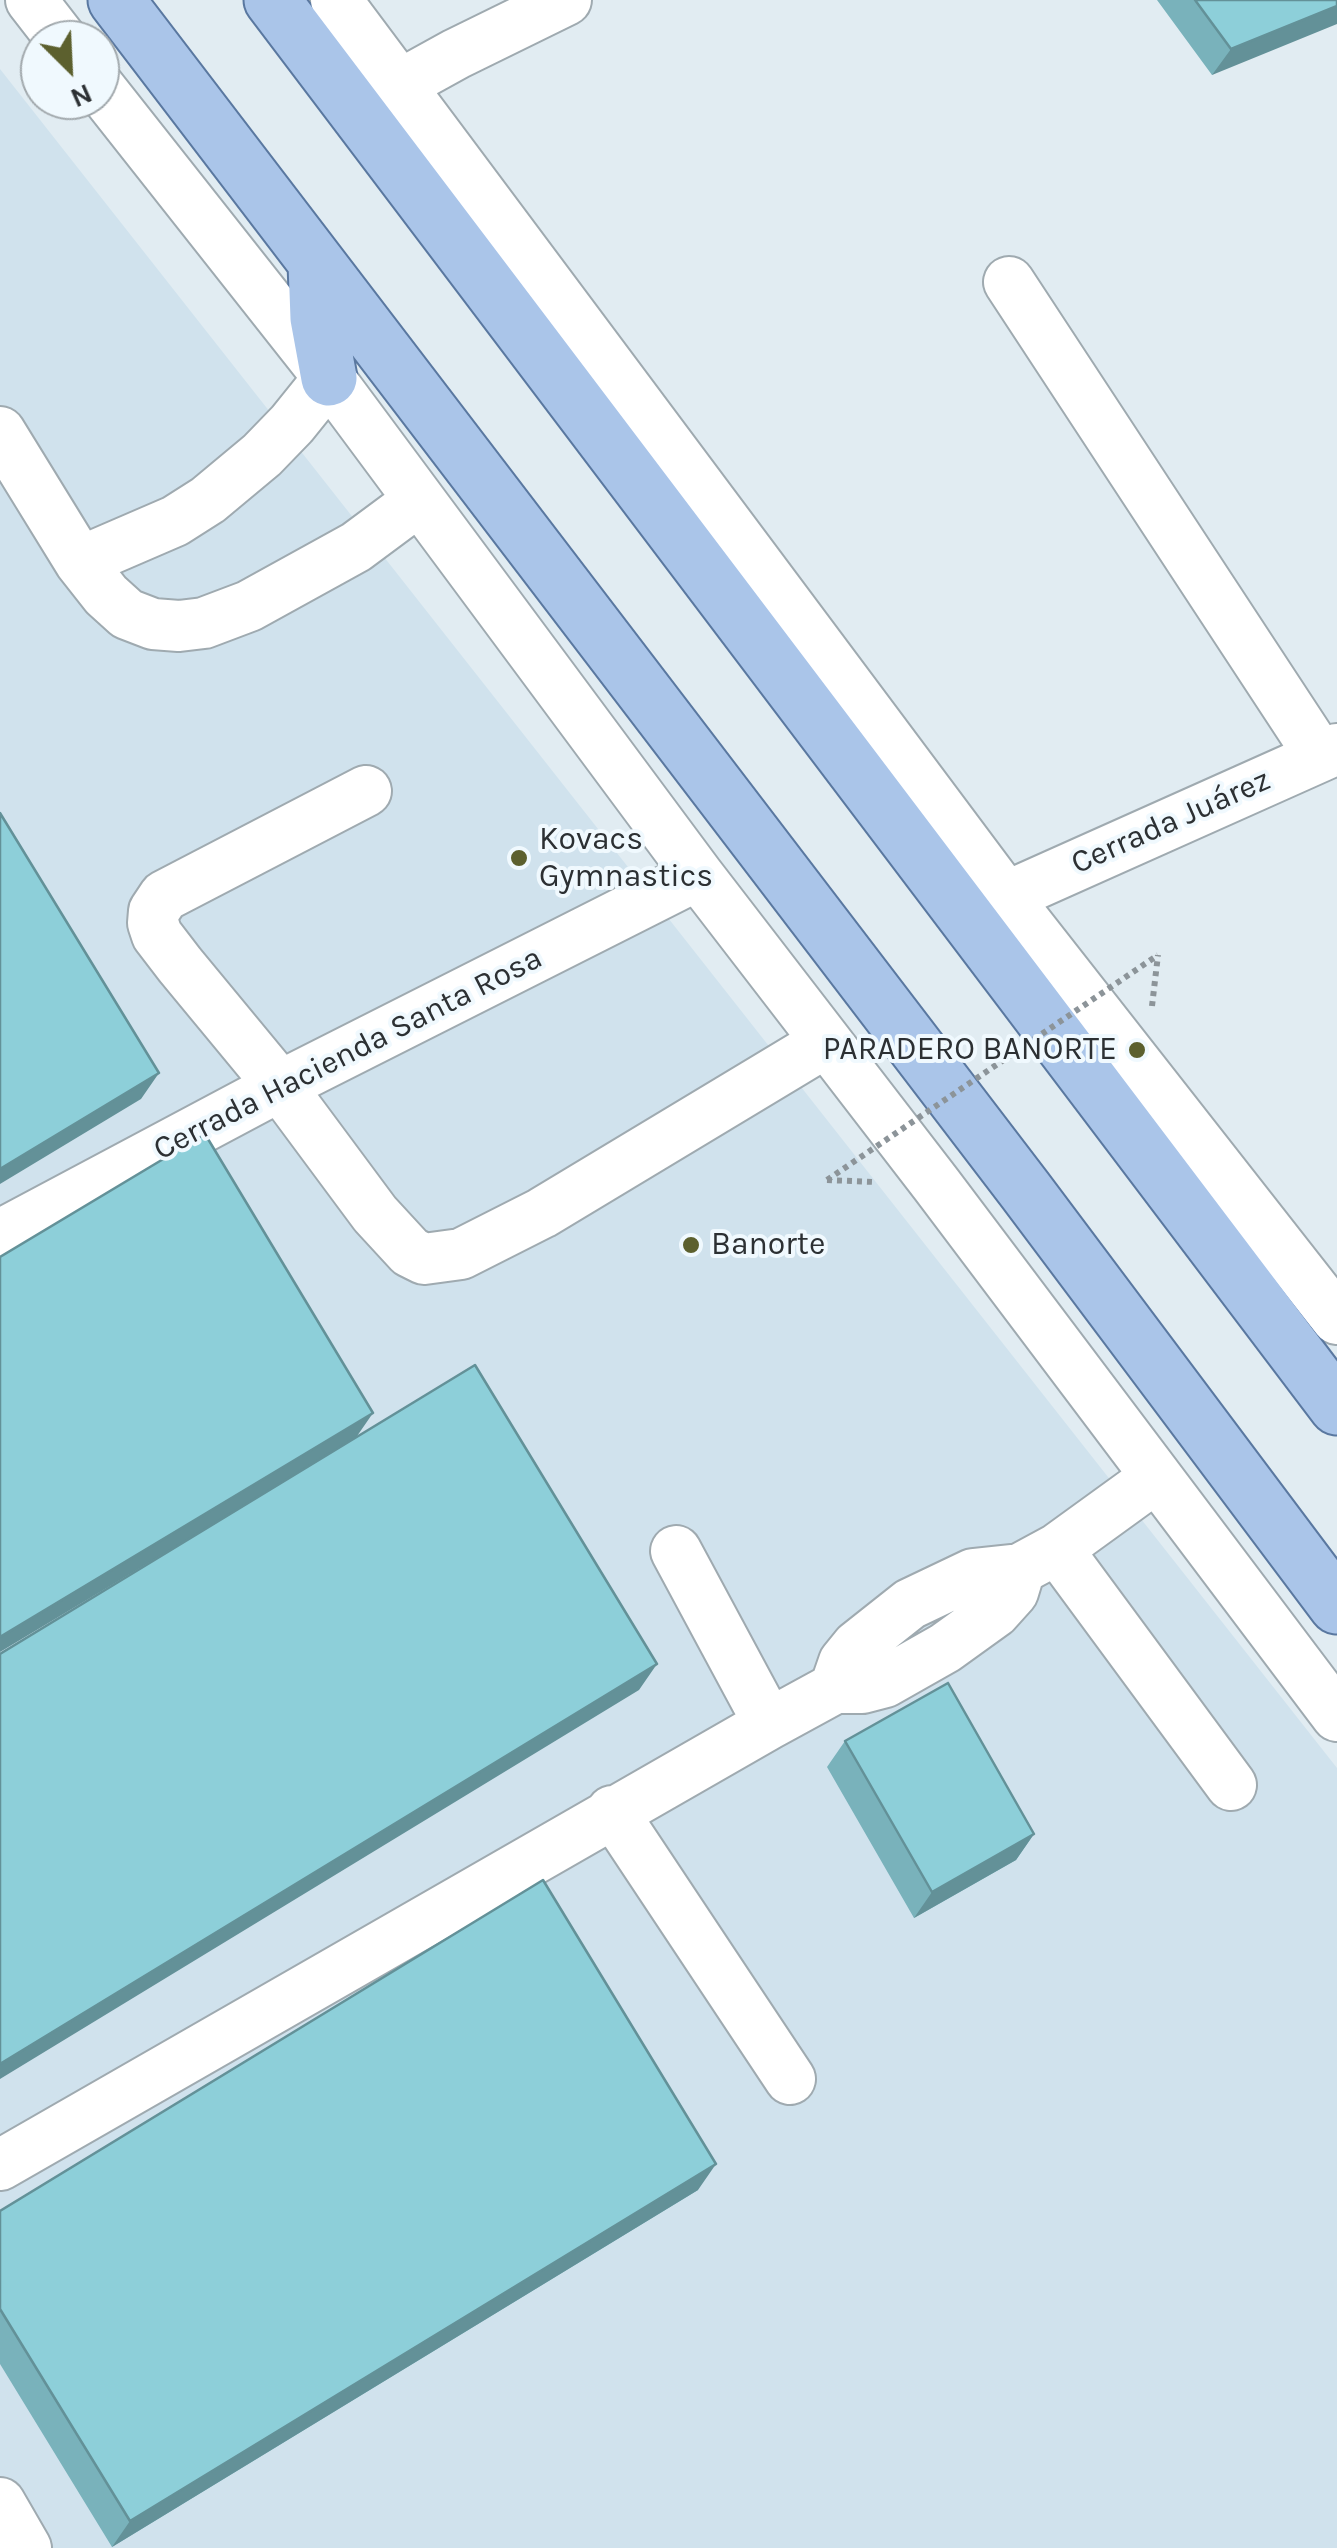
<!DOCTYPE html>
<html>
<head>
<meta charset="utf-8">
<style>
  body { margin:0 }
  #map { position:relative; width:1337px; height:2548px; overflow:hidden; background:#e1ecf2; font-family:Karla,sans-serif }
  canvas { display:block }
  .north { position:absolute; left:20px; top:20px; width:100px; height:100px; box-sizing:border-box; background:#f0f9fe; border:2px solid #a2a9ad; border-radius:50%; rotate:156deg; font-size:28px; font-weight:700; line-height:40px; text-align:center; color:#2c3033 }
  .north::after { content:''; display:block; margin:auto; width:35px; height:45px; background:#5c602e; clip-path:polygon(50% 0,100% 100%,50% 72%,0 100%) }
</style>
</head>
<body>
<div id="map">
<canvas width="1337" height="2548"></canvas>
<div class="north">N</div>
</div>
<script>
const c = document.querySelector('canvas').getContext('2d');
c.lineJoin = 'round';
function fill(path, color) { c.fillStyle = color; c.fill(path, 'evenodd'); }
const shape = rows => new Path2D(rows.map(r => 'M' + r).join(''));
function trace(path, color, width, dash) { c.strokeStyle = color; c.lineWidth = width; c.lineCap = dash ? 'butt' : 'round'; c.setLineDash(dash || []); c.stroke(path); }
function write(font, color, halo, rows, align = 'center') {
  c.font = font + ' Karla,sans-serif'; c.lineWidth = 8; c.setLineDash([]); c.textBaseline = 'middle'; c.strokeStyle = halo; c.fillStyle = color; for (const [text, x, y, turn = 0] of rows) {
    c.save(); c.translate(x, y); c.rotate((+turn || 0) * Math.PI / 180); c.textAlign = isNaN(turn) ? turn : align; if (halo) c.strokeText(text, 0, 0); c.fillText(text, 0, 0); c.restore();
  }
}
const built = shape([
  [0,69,1337,1768,1337,2548,0,2548]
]);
const path = shape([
  [1152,1006,1158,955],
  [827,1180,875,1182]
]);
const minor = shape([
  [31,0,62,40],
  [336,0,1006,897,1337,1319],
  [398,86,456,54,566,0],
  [100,88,329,378,698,875,936,1184,1337,1716],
  [1009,282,1320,756],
  [0,432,80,562,106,595,127,614,153,624,179,626,204,623,249,606,356,547,418,501],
  [80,562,175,521,208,500,262,455,292,424,329,378],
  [366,791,164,896,154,911,153,923,157,935,180,965,280,1086,375,1214,410,1252,424,1259,461,1254,542,1213,826,1042],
  [1006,897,1337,749],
  [0,1235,280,1086,698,875],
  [1057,1549,1231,1785],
  [676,1551,769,1724],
  [835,1688,844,1662,857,1646,910,1604,973,1574,1020,1569,1057,1549,1155,1478],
  [612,1811,790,2079],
  [0,2165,769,1724,835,1688,862,1688,885,1682,945,1648,995,1612,1013,1592,1020,1569],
  [0,2503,26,2548]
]);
const major = shape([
  [116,0,1025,1190,1337,1606],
  [272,0,1337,1407],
  [316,264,318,318,329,378]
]);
const pathBridge = shape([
  [827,1180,1158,955]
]);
const wall = shape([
  [1157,0,1337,0,1212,75],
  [845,1741,1034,1834,1016,1860,914,1918,827,1767],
  [698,2190,112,2547,0,2364,0,2211]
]);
const shadedWall = shape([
  [1337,6,1337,24,1212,75,1231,49],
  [159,1073,141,1099,0,1184,0,1169],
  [373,1413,355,1439,0,1652,0,1637],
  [657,1664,639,1690,0,2079,0,2064],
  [1034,1834,1016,1860,914,1918,932,1892],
  [716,2164,698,2190,112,2547,130,2521]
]);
const building = shape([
  [1195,0,1337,0,1337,6,1231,49,1195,0],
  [0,813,159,1073,0,1169,0,813],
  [205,1134,373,1413,0,1637,0,1257,205,1134],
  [475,1365,657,1664,0,2064,0,1654,475,1365],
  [948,1683,1034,1834,932,1892,845,1741,948,1683],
  [543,1880,716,2164,130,2521,0,2309,0,2211,543,1880]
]);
const markers = [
  [519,858,10,"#5c602e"],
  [1137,1050,10,"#5c602e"],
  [691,1245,10,"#5c602e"]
];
const streetNames = [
  ["Cerrada Juárez",1171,822,-24],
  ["Cerrada Hacienda Santa Rosa",348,1054,-27]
];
const poiNames = [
  ["Kovacs",539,840],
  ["Gymnastics",539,877],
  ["PARADERO BANORTE",1117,1050,"right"],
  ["Banorte",711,1245]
];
fill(built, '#d0e2ed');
trace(minor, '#9faab0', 54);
trace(major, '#5a78a0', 59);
trace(path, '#8c9499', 6, [5, 5]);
trace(minor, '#fff', 50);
trace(major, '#aac5e9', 55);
trace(pathBridge, '#8c9499', 6, [5, 5]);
fill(wall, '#79b2bb');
fill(shadedWall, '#639198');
fill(building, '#8dcfd9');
trace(building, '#639198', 2.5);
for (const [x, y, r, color] of markers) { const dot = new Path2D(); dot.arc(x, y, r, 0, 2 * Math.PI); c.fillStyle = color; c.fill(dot); trace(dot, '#f0f9fe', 4); }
write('32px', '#2c3033', '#f0f9fe', streetNames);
write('32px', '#2c3033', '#f0f9fe', poiNames, 'left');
</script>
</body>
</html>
